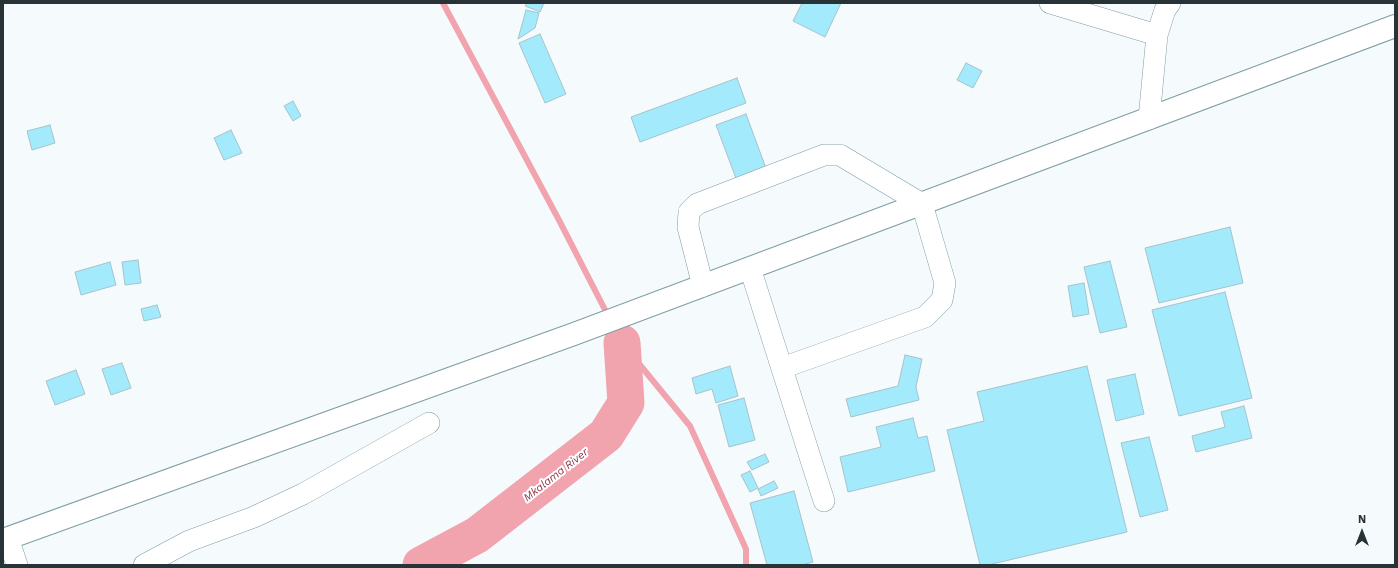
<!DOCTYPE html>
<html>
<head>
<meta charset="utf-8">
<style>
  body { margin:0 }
  #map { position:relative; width:1398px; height:568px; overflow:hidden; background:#f5fbfd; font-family:"Work Sans",sans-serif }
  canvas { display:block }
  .frame { position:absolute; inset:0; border:4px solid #273336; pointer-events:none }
  .north { position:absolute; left:1342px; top:512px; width:40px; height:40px; -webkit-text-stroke:3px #fff; paint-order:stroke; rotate:0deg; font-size:11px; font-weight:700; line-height:16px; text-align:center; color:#273336 }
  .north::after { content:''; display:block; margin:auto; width:14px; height:18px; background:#273336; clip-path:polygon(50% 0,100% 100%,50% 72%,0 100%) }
</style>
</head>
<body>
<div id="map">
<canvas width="1398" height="568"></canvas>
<div class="frame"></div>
<div class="north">N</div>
</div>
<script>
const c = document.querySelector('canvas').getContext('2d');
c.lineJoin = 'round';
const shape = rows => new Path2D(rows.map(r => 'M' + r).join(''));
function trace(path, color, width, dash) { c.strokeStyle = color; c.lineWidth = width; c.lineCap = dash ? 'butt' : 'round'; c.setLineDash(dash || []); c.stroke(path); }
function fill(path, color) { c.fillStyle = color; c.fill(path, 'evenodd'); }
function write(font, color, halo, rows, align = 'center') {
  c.font = font + ' "Work Sans",sans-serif'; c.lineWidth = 4; c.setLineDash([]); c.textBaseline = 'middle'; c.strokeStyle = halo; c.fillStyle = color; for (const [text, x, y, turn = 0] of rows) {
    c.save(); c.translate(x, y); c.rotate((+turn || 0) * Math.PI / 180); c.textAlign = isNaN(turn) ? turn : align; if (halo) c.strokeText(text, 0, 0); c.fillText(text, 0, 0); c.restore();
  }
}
const stream = shape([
  [443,3,560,222,622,343,690,426,746,549,746,565]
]);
const river = shape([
  [421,565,477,535,606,435,626,403,622,343]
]);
const building = shape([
  [527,3,544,3,540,12,525,6,527,3],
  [802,3,841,3,825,37,793,21,802,3],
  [526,10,539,13,535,28,518,39,526,10],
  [540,34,566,94,545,103,519,43,540,34],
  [966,63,982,71,973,88,957,80,966,63],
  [737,78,746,103,640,142,631,117,737,78],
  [293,101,301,116,293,121,284,106,293,101],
  [746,114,767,171,737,181,716,125,746,114],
  [50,125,55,143,32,150,27,131,50,125],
  [231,130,242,153,224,160,214,138,231,130],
  [1230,227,1243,283,1159,303,1145,248,1230,227],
  [138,260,141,283,125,285,122,262,138,260],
  [1110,261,1127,327,1100,333,1084,267,1110,261],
  [110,262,116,285,81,295,75,272,110,262],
  [1084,283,1089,314,1073,317,1068,286,1084,283],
  [1225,292,1252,398,1179,416,1152,310,1225,292],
  [157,305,161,317,144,321,141,309,157,305],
  [905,355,922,359,916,387,919,400,851,417,846,399,898,386,905,355],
  [122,363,131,388,111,395,102,369,122,363],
  [730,366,738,396,716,403,712,389,696,394,692,378,730,366],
  [1087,366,1127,532,988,565,980,565,947,430,984,421,977,392,1087,366],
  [76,370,85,394,55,405,46,381,76,370],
  [1135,374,1144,414,1116,421,1107,380,1135,374],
  [744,398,755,440,729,447,718,405,744,398],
  [1244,406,1252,438,1196,452,1192,436,1225,427,1221,412,1244,406],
  [913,418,918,438,927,436,935,471,848,492,840,457,881,447,876,427,913,418],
  [1149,437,1168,510,1140,517,1121,443,1149,437],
  [765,454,769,462,752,470,747,462,765,454],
  [750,471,758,488,750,492,741,475,750,471],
  [774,481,778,488,761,496,758,489,774,481],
  [794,491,813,562,802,565,767,565,750,503,794,491]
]);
const minor = shape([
  [1050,3,1157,35],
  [1149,119,1157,35,1165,10,1170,3],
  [750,268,824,501],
  [703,286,688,227,689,212,697,204,824,155,840,155,922,204,945,283,942,300,925,317,782,368],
  [8,538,17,565],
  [144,565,189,541,254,517,303,494,429,423]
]);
const highway = shape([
  [3,540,574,334,1395,26]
]);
const waterNames = [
  ["Mkalama River",556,475,-38]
];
trace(stream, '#f1a3ae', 6);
trace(river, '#f1a3ae', 37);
fill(building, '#a3eafc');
trace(building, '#a4c3ca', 1);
trace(minor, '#7f9da4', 22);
trace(highway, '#7f9da4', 24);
trace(minor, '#fff', 21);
trace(highway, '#fff', 22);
write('italic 11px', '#8e3347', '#fff', waterNames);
</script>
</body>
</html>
